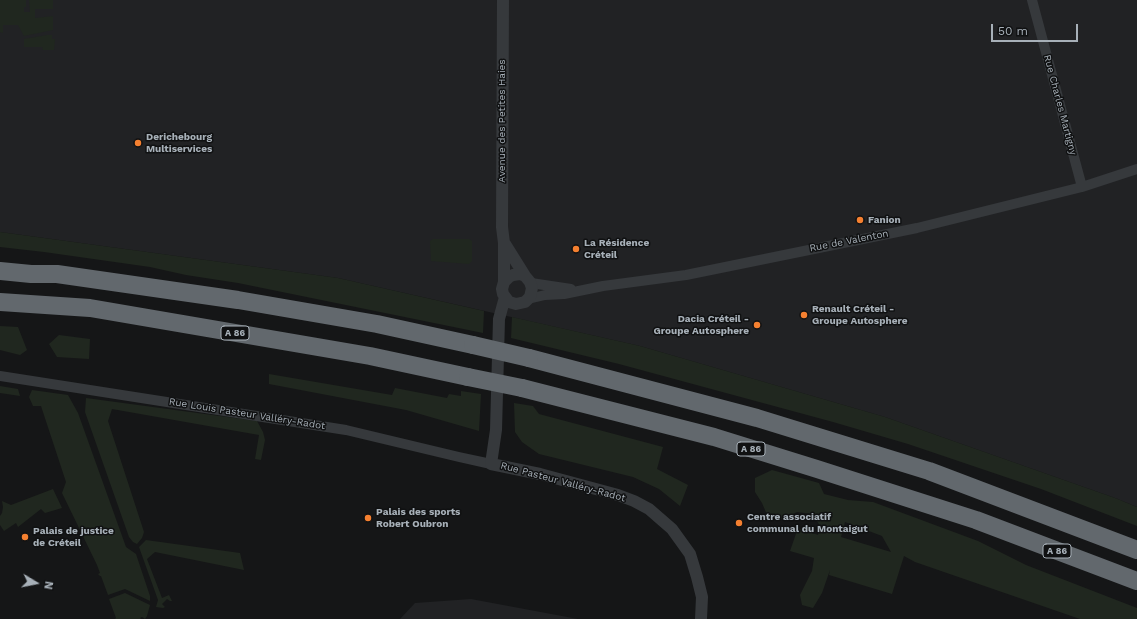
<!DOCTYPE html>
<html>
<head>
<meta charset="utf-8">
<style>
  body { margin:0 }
  #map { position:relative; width:1137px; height:619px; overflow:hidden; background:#151617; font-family:"Work Sans",sans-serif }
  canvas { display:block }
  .north { position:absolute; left:16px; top:563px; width:40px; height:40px; -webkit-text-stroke:3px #101112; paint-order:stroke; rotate:100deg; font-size:11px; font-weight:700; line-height:16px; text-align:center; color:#a7b0b8 }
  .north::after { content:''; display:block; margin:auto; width:14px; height:18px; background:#a7b0b8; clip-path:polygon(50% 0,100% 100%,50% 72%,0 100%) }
  .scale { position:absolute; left:991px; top:24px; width:87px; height:18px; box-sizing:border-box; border:2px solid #a7b0b8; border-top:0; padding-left:5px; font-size:12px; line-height:14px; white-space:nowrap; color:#a7b0b8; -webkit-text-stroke:3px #101112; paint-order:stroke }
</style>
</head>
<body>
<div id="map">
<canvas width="1137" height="619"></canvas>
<div class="north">N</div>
<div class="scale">50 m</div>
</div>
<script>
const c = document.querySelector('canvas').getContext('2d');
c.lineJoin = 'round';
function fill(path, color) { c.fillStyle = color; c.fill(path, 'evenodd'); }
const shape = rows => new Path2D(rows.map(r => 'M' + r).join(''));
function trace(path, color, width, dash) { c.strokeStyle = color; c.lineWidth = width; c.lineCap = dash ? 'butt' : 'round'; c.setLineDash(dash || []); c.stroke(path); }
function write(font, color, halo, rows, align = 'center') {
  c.font = font + ' "Work Sans",sans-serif'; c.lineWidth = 3; c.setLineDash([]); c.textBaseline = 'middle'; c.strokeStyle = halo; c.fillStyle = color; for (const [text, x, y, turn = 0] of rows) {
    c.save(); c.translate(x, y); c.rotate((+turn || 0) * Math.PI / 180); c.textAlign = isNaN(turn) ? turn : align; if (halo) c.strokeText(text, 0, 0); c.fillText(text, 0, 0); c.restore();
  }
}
const built = shape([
  [0,0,1137,0,1137,507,1115,498,885,417,640,346,338,278,0,232],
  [471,599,578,619,400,619,415,603]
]);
const green = shape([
  [0,0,26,0,26,7,24,7,24,12,30,12,29,0,53,0,53,9,35,9,35,18,53,16,53,30,24,36,18,25,3,25,3,33,0,32],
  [47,35,52,35,52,39,55,39,54,50,43,50,42,47,24,47,24,39],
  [0,232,338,278,484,311,483,333,238,283,186,275,150,267,44,252,0,247],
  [433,239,469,239,472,241,472,261,469,264,431,261,430,241],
  [512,317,640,346,885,417,1115,498,1137,507,1137,526,1041,489,908,444,833,422,619,364,511,338],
  [0,326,18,327,27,350,20,355,0,350],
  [59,335,90,339,89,359,57,357,49,344],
  [269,374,392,395,395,388,447,398,449,394,461,396,461,391,481,394,479,431,406,410,269,384],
  [0,386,18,389,20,396,0,393],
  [32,390,68,395,78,413,126,547,136,554,150,596,150,601,125,589,108,595,101,576,100,576,98,574,100,573,97,565,62,493,66,482,41,406,33,406,29,397],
  [86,398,257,421,263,432,265,440,261,460,255,459,259,435,112,409,108,421,144,532,142,538,137,544,133,542,129,537,85,412],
  [514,403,533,406,539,414,663,447,657,469,688,485,680,506,659,489,633,477,539,454,522,442,515,432],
  [772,470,819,483,824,494,848,500,873,502,978,541,1026,565,1137,608,1137,619,1080,619,915,562,904,556,892,594,829,575,830,570,822,593,813,608,802,605,800,595,812,571,814,558,790,551,798,528,818,535,820,526,813,514,797,512,782,519,768,517,762,503,755,492,755,478],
  [845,522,882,536,891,552,841,537],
  [53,489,62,508,45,513,41,509,18,527,16,523,4,531,0,525,0,516,2,513,3,507,2,501,11,505],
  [146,540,240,553,244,570,155,552,147,559,162,598,169,595,172,601,170,601,167,599,162,604,165,607,163,608,156,607,158,600,139,547],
  [125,593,150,605,147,616,145,619,142,617,140,618,141,619,115,619,116,618,109,599]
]);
const minor = shape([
  [1032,0,1082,187],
  [531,283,571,289],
  [528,299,545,295,564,294,603,286,686,275,917,228,1082,187,1137,169],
  [0,376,346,430,459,457,491,464]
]);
const tertiary = shape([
  [503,0,502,227,504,243,504,282],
  [505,244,525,276,530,282,532,288,530,297,525,302,516,304,509,302,503,294,502,289,504,282,509,277,513,275,520,274,525,276],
  [505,297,499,319,496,430,491,464,540,474,618,495,634,501,649,509,672,529,690,554,697,577,702,597,701,619]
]);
const motorway = shape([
  [0,271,31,274,57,274,238,300,377,324,473,345],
  [0,302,90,308,370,356,468,377],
  [529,358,757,418,929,471,1137,550],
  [522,388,714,437,817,469,976,520,1137,581]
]);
const motorwayBridge = shape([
  [473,345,529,358],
  [468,377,522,388]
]);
const markers = [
  [138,143,4,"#f58030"],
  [860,220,4,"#f58030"],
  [576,249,4,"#f58030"],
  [804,315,4,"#f58030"],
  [757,325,4,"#f58030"],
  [368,518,4,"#f58030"],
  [739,523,4,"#f58030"],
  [25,537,4,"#f58030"]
];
const shields = [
  [235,333,28],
  [751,449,28],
  [1057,551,28]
];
const shieldNames = [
  ["A 86",235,333],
  ["A 86",751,449],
  ["A 86",1057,551]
];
const streetNames = [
  ["Rue Charles Martigny",1060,105,75],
  ["Avenue des Petites Haies",502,121,-90],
  ["Rue de Valenton",849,241,-11],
  ["Rue Louis Pasteur Valléry-Radot",247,414,9],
  ["Rue Pasteur Valléry-Radot",563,482,15]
];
const poiNames = [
  ["Derichebourg",146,137],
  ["Multiservices",146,149],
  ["Fanion",868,220],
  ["La Résidence",584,243],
  ["Créteil",584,255],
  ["Renault Créteil -",812,309],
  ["Groupe Autosphere",812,321],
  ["Dacia Créteil -",749,319,"right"],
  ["Groupe Autosphere",749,331,"right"],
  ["Palais des sports",376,512],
  ["Robert Oubron",376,524],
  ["Centre associatif",747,517],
  ["communal du Montaigut",747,529],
  ["Palais de justice",33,531],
  ["de Créteil",33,543]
];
fill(built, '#212224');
fill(green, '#20271f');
trace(minor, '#36393c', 10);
trace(tertiary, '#36393c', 12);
trace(motorway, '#62686d', 18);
trace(motorwayBridge, '#62686d', 18);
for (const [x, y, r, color] of markers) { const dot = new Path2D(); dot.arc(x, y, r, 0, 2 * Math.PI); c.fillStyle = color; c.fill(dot); trace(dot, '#101112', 1.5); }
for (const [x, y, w] of shields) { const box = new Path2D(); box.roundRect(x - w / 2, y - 7, w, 14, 3); c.fillStyle = '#101112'; c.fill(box); trace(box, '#a7b0b8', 1); }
write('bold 9px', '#a7b0b8', null, shieldNames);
write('10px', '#a7b0b8', '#101112', streetNames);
write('bold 10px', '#a7b0b8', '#101112', poiNames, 'left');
</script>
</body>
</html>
